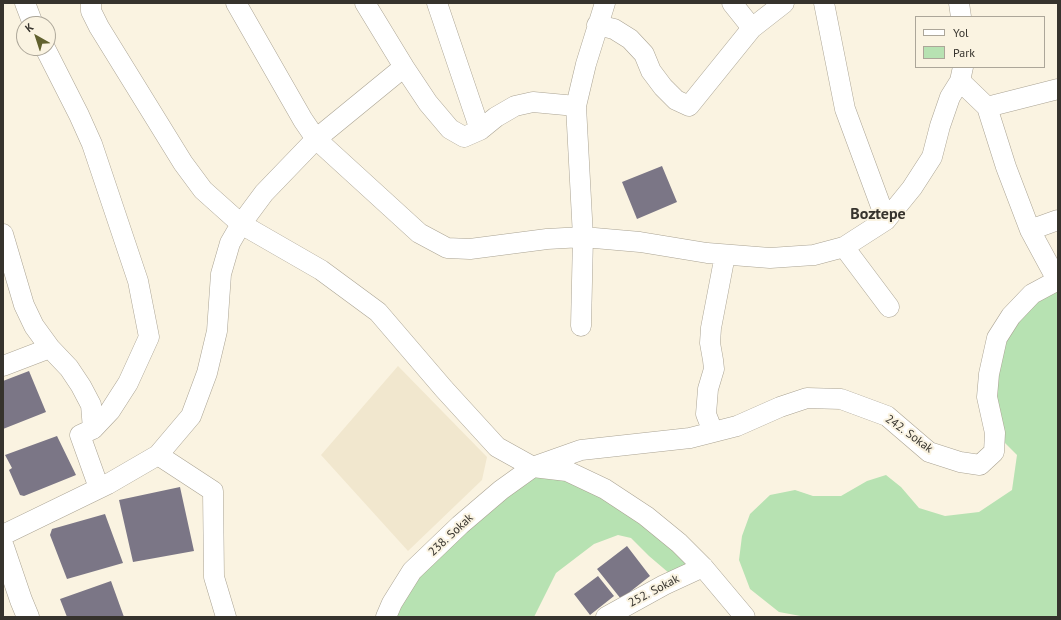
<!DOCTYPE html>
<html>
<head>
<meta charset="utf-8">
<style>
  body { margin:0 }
  #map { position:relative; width:1061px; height:620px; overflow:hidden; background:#faf3e1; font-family:"PT Sans",sans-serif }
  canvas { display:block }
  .frame { position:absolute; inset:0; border:4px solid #36332d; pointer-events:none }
  .legend { position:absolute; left:915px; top:16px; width:130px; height:52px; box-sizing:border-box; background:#faf3e1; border:1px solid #aca699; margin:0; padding:5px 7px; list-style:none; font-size:12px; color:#36332d }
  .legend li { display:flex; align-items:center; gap:8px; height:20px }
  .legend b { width:20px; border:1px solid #aca699 }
  .north { position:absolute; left:16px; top:16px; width:40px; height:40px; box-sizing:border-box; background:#faf3e1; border:1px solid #aca699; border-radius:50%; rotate:321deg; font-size:11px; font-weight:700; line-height:16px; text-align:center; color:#36332d }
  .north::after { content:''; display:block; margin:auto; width:14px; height:18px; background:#61612e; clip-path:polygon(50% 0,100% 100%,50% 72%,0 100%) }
</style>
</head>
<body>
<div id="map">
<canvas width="1061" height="620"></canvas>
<div class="frame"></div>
<ul class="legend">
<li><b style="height:5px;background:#fff"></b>Yol</li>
<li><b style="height:11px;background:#b7e2b2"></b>Park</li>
</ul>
<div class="north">K</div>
</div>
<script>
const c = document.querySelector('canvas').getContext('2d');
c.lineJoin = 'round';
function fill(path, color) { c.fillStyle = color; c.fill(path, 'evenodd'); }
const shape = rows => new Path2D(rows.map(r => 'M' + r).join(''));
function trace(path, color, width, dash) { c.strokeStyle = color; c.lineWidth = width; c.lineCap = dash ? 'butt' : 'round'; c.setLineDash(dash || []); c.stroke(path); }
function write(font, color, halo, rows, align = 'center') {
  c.font = font + ' "PT Sans",sans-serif'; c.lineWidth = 4; c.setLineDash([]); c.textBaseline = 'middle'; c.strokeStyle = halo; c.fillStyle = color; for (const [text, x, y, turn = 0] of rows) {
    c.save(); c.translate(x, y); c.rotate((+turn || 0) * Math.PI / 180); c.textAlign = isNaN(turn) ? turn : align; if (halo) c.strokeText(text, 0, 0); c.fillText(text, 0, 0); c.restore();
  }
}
const built = shape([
  [398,366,487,457,482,480,408,551,321,455]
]);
const green = shape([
  [1058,280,1058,617,806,617,779,612,750,589,739,560,742,536,750,514,770,495,795,490,813,496,841,496,867,481,886,475,901,487,919,508,945,516,979,512,1012,490,1017,455,995,433,997,338],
  [533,467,567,471,703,567,676,579,649,556,631,538,618,535,594,544,556,573,534,617,386,617,392,603]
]);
const building = shape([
  [662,166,677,202,637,219,622,182],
  [29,371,46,412,3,429,3,381],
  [57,436,76,475,24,496,20,495,9,470,12,468,5,455],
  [180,487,194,551,133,562,119,500],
  [105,514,123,563,67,579,50,535,52,529],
  [627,546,650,576,621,599,597,569],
  [598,576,614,596,590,615,574,594],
  [111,581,124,617,67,617,60,599]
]);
const minor = shape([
  [25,3,33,24],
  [91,3,91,11,99,27,183,163,203,190,241,224,321,270,378,312,444,389,497,447,533,467,567,471,605,489,646,516,679,543,703,567,745,617],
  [236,3,303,120,316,139,419,233,447,248,470,249,547,239,583,237,640,242,707,253,770,258,814,255,844,247,886,220,912,188,932,157,940,126,950,97,960,81,963,67],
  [365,3,404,67,428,103,450,129,464,137,480,130,496,117,515,106,533,102,576,106],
  [437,3,480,130],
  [732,3,752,28],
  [824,3,845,109,886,220],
  [959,3,961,17],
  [597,25,614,29,630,39,644,54,651,71,663,87,676,100,689,106,752,28,784,3],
  [45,48,79,115,92,144,138,281,149,337,128,383,110,411,93,429,80,435,99,488],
  [960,81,987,107,1058,89],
  [987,107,1006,167,1030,230,1057,280],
  [1030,230,1058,220],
  [3,234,24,305,34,326,50,348,69,368,81,386,91,405,93,429],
  [844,247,889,307],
  [581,326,583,237,576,106,586,64,605,3],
  [3,366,50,348],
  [713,432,706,414,708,389,714,369,713,360,710,343,711,328,725,255],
  [158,455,213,491,214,577,226,617],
  [3,535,108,484,158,455,191,416,207,373,217,331,221,274,230,243,241,224,264,193,316,139,404,67],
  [386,617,392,603,412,571,460,525,501,490,533,467,581,450,690,438,737,426,780,407,807,398,841,399,887,416,929,452,960,462,980,465,994,452,995,433,987,397,989,374,997,338,1011,316,1032,294,1058,280],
  [606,617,664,585,703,567]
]);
const tertiary = shape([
  [3,547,21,600,28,617]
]);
const streetNames = [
  ["242. Sokak",909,434,36],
  ["238. Sokak",451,535,-43],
  ["252. Sokak",654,591,-28]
];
const districtNames = [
  ["Boztepe",878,214]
];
fill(built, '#f1e7ce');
fill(green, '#b7e2b2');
fill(building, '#7b7686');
trace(minor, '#aaa393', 21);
trace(tertiary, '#aaa393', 23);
trace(minor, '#fff', 20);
trace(tertiary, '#fff', 22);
write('12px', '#36332d', '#faf3e1', streetNames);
write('bold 16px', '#36332d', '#faf3e1', districtNames);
</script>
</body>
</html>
